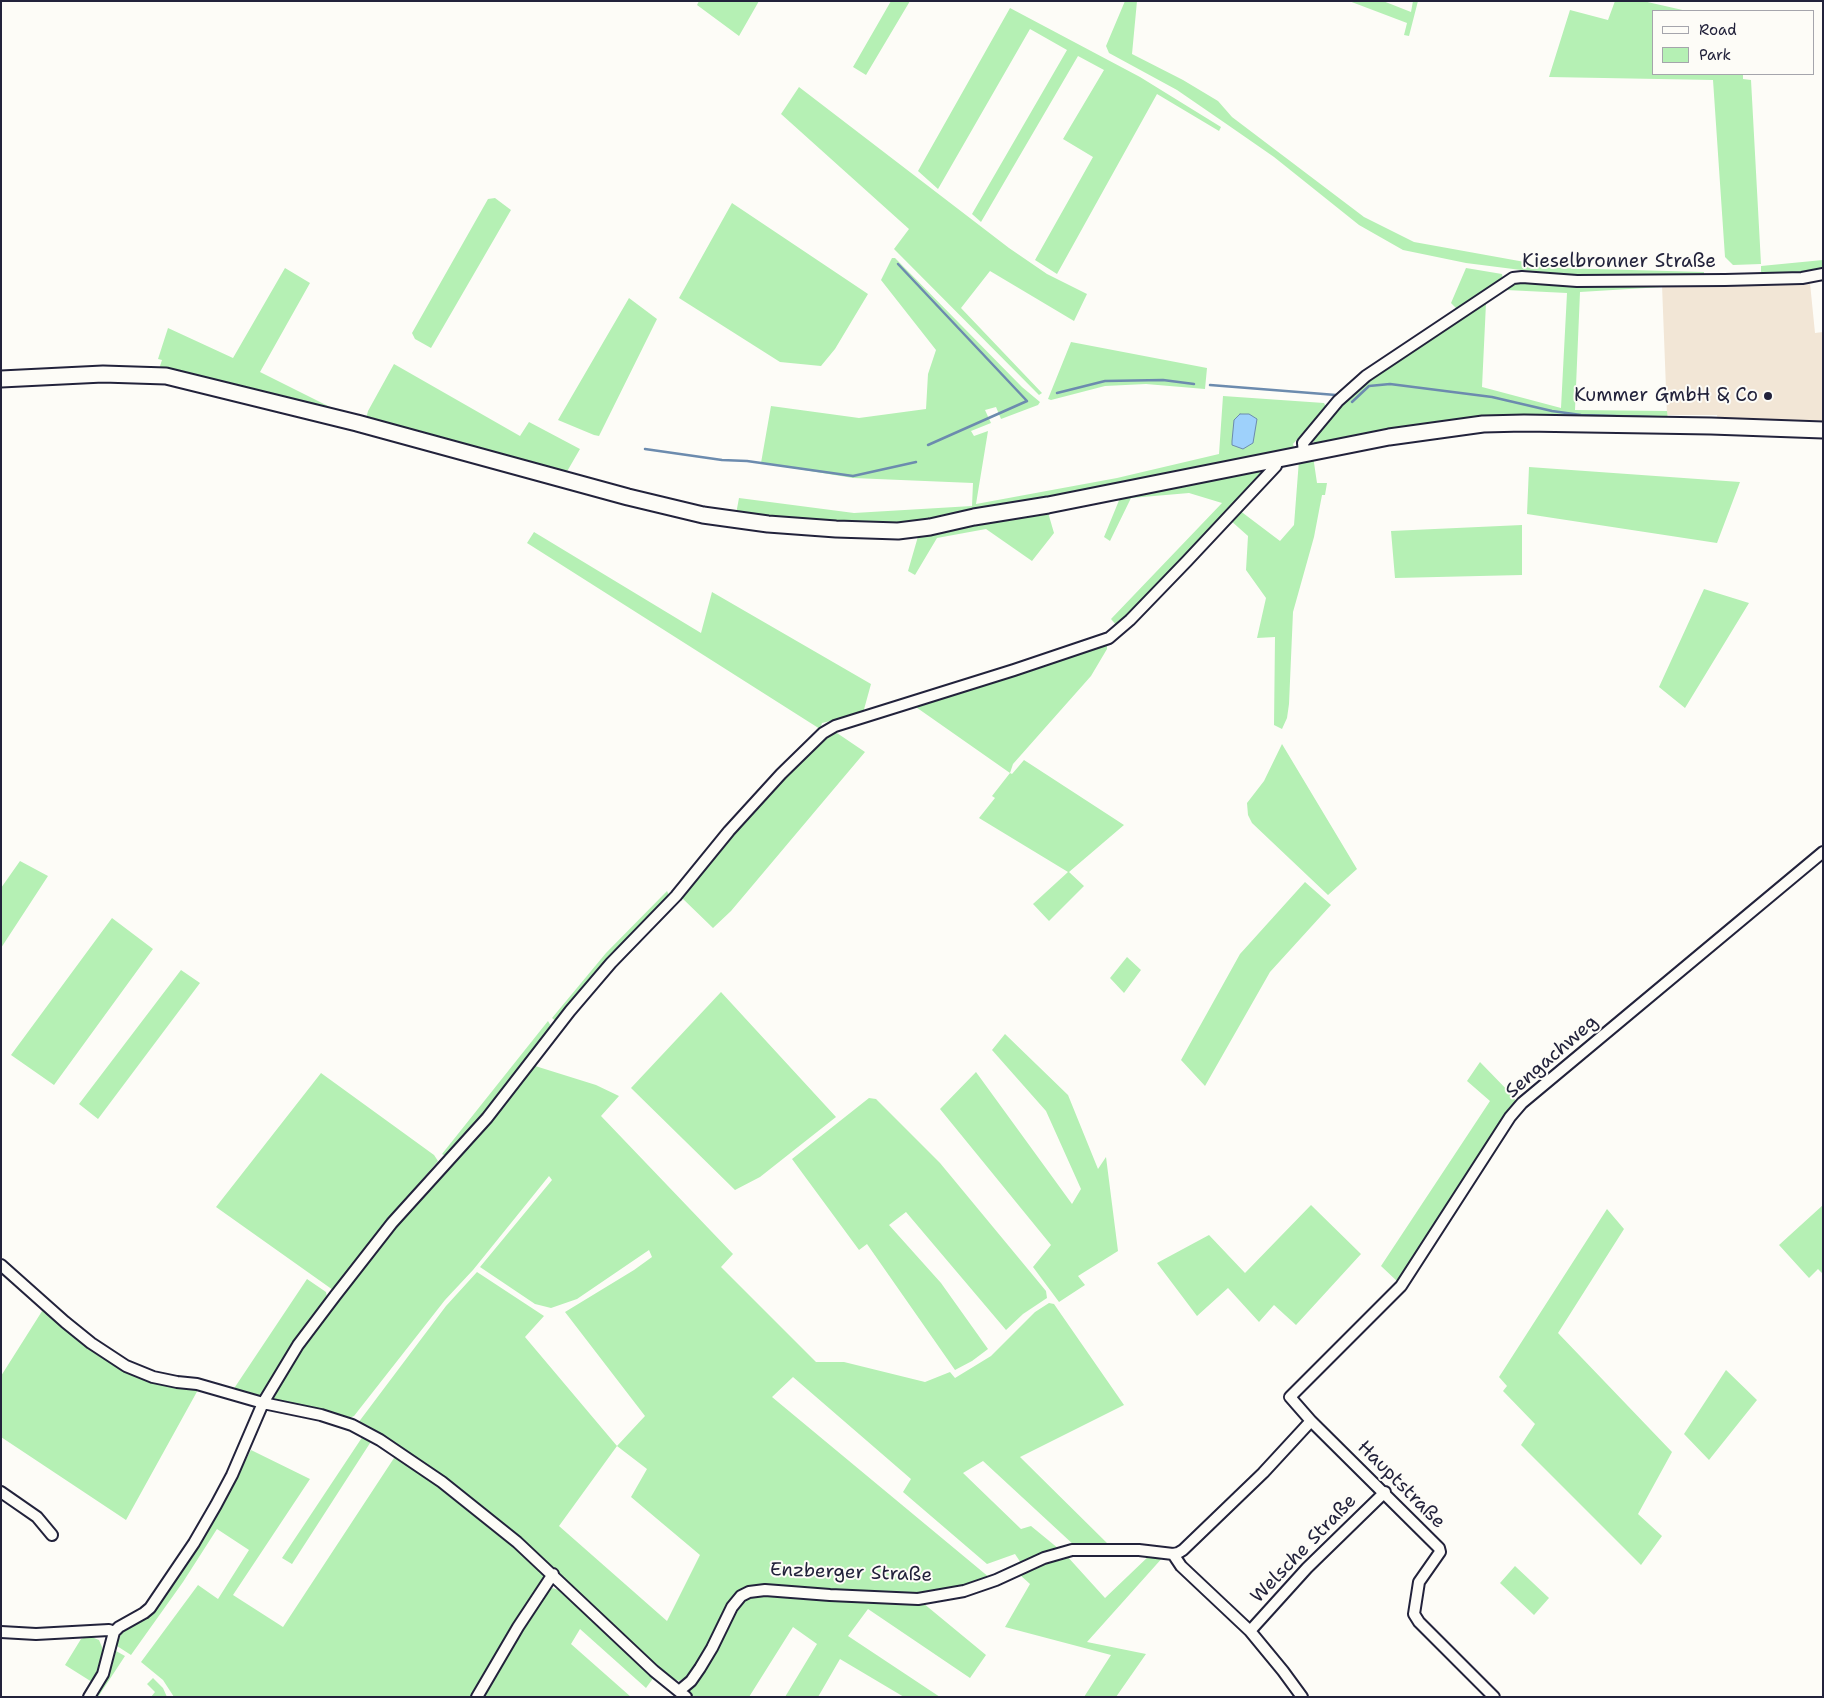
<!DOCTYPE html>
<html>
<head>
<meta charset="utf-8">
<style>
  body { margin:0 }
  #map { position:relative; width:1824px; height:1698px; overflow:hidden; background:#fdfcf7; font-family:"Shantell Sans",sans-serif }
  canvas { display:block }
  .frame { position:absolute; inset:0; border:2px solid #22223b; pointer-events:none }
  .legend { position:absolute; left:1652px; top:10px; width:162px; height:65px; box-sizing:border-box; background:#fdfcf7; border:1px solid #a5a5ac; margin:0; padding:6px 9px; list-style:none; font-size:15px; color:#22223b }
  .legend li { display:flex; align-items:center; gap:10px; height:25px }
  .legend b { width:25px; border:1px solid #a5a5ac }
</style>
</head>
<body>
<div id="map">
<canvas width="1824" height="1698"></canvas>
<div class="frame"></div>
<ul class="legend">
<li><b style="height:6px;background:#fdfcf7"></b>Road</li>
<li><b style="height:14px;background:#b5f0b4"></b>Park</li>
</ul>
</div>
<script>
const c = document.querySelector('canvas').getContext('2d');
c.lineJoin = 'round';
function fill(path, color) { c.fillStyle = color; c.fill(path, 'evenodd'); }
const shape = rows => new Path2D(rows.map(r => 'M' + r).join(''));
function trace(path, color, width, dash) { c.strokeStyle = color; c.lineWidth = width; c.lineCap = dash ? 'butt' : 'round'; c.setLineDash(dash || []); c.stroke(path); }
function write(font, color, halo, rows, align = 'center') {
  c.font = font + ' "Shantell Sans",sans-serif'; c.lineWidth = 4; c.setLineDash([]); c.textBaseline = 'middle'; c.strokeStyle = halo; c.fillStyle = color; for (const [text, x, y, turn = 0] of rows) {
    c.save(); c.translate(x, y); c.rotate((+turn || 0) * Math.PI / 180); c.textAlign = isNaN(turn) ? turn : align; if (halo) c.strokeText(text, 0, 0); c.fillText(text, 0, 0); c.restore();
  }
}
const built = shape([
  [1810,283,1815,333,1823,332,1823,423,1718,421,1717,415,1667,415,1662,285]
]);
const green = shape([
  [699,1,759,1,739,36,697,5],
  [891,1,910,1,866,75,853,67],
  [1125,1,1137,1,1132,54,1183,80,1218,101,1232,117,1364,217,1414,242,1558,268,1704,272,1704,277,1576,277,1466,263,1403,250,1359,225,1274,157,1225,123,1177,90,1109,53,1106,46],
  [1349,1,1383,1,1411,12,1413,1,1418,1,1409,36,1404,35,1407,23],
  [1615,1,1643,1,1687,11,1653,11,1653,74,1743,74,1743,79,1751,80,1761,264,1733,265,1725,257,1713,80,1549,77,1570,10,1608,20],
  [1010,8,1140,77,1221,127,1219,131,1157,94,1057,274,1035,260,1093,157,1063,139,1104,70,1078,56,981,222,972,214,1067,50,1030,29,938,189,918,171],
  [799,87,1009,248,1047,274,1087,294,1074,321,990,271,961,308,1042,393,1039,395,894,249,909,229,781,114],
  [495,198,511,210,431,348,415,339,412,333,488,199],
  [732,203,868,294,835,349,821,366,780,362,679,298],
  [892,258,895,258,1022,387,1040,402,1038,405,1001,419,996,407,985,410,991,423,971,431,974,436,988,431,976,504,1117,478,1219,454,1223,396,1324,403,1326,407,1293,444,1294,447,973,514,920,522,863,524,736,514,739,498,854,513,972,506,973,483,853,478,761,463,771,406,859,418,926,409,928,374,936,350,881,280],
  [1823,260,1823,269,1799,274,1761,274,1761,266],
  [285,268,310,283,260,372,352,418,159,369,162,360,158,359,168,328,233,358],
  [1466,268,1502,274,1503,280,1457,309,1451,303],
  [1518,281,1662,283,1662,287,1580,292,1575,410,1667,411,1668,421,1561,419,1318,445,1314,443,1313,437,1336,408,1378,372,1486,303,1482,387,1561,408,1567,293,1506,290,1508,286],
  [629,298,657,319,599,436,594,435,558,420],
  [1071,342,1207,368,1205,389,1146,384,1105,386,1051,400,1048,399],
  [394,364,520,436,529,422,580,449,565,475,366,419,368,411],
  [1313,456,1317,483,1327,483,1325,495,1322,495,1314,537,1293,612,1289,704,1287,718,1282,729,1274,725,1275,637,1257,638,1266,598,1246,570,1248,536,1230,520,1239,510,1280,541,1294,525,1299,460],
  [1529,467,1740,482,1717,543,1527,514],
  [1272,468,1132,613,1117,626,1111,619,1222,503,1189,493,1131,498,1110,541,1104,537,1122,493],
  [1047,509,1054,533,1032,561,986,529,937,538,915,575,908,571,919,533],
  [1522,525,1522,575,1395,578,1391,531],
  [534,532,701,633,712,592,871,684,863,713,822,723,820,729,527,543],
  [1704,589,1749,603,1685,708,1659,687],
  [1105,643,1107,644,1107,649,1091,676,1013,764,1010,773,1012,774,1024,760,1124,825,1069,872,1084,886,1049,921,1033,904,1068,872,979,818,995,798,992,796,1010,773,913,705,1054,662],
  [834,731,865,752,731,911,713,928,682,898,683,892,784,779],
  [1282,744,1357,869,1328,895,1252,823,1248,815,1247,803,1264,781],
  [20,861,48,876,1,948,1,888],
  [1305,882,1331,905,1270,972,1205,1086,1181,1060,1240,954],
  [667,891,670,897,557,1022,552,1018,606,953],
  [112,918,153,949,54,1085,11,1055],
  [1127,957,1141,970,1124,993,1110,978],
  [181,970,200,983,98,1119,79,1104],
  [721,992,836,1117,760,1177,735,1190,631,1088],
  [548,1021,552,1028,485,1115,447,1157,442,1154],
  [1005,1034,1068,1095,1098,1169,1106,1157,1118,1251,1078,1276,1085,1285,1059,1302,1033,1267,1051,1245,940,1109,976,1072,1072,1204,1081,1189,1046,1111,992,1050],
  [1480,1062,1514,1097,1516,1103,1399,1283,1381,1266,1490,1101,1467,1081],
  [532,1065,596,1085,619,1096,601,1116,733,1254,721,1267,816,1362,844,1362,925,1382,950,1372,955,1378,991,1356,1035,1312,1049,1303,1054,1304,1124,1405,1020,1457,1108,1544,1075,1546,983,1461,963,1473,1021,1529,1031,1526,1059,1549,1021,1563,1015,1554,987,1564,903,1492,911,1479,793,1377,772,1397,990,1578,947,1593,909,1597,752,1586,737,1593,701,1660,690,1675,679,1681,668,1677,538,1555,358,1423,446,1306,477,1272,544,1316,525,1337,617,1446,645,1416,565,1312,634,1270,652,1257,649,1250,577,1299,551,1308,535,1304,480,1267,552,1180,549,1176,473,1270,445,1300,354,1416,347,1419,273,1400,271,1398,305,1342,404,1214],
  [617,1446,647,1469,631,1497,700,1555,667,1621,559,1526],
  [321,1073,434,1155,438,1161,369,1242,333,1290,216,1207],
  [869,1098,876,1099,940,1163,1046,1291,1047,1298,1023,1314,1006,1330,906,1212,889,1225,941,1283,988,1349,972,1361,955,1370,867,1244,859,1250,792,1159],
  [1311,1205,1361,1254,1296,1325,1274,1305,1259,1322,1228,1288,1197,1316,1157,1263,1209,1235,1245,1273],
  [1823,1205,1823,1274,1818,1269,1809,1278,1779,1245],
  [1607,1209,1624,1229,1558,1333,1672,1452,1638,1514,1662,1536,1641,1565,1521,1445,1535,1424,1503,1391,1507,1386,1499,1377],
  [307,1279,326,1292,327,1297,292,1347,260,1397,233,1390],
  [44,1308,107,1357,199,1388,126,1520,1,1437,1,1376],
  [1726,1370,1757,1400,1709,1460,1684,1434],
  [363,1436,372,1440,292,1564,282,1558],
  [251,1450,310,1479,233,1595,283,1627,396,1455,506,1538,544,1571,546,1578,474,1697,174,1697,163,1680,141,1662,198,1585,218,1599,249,1550,217,1529,183,1582,131,1655,117,1646,118,1640,123,1631,151,1614,211,1524],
  [1151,1554,1164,1556,1087,1642,1146,1654,1116,1697,1084,1697,1111,1655,1005,1627,1030,1584,1019,1574,1046,1561,1066,1555,1105,1598],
  [1515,1566,1549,1598,1534,1615,1500,1583],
  [552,1588,564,1591,654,1677,646,1688,580,1629,571,1644,631,1697,483,1697,543,1596],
  [770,1594,878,1602,923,1603,986,1655,970,1678,868,1609,848,1636,940,1697,904,1697,840,1659,818,1697,785,1697,817,1644,793,1627,749,1697,690,1697,687,1695,688,1689,701,1677,740,1603,753,1595],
  [89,1636,99,1640,102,1647,103,1657,92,1682,65,1665,81,1639],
  [116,1651,125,1656,98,1697,94,1697,111,1669],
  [153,1678,163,1688,167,1697,151,1697,155,1692,147,1684]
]);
const water = shape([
  [1240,414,1249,414,1257,419,1253,443,1243,449,1232,445,1232,441,1234,420,1240,414]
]);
const stream = shape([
  [898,264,1027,401,928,445],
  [1210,385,1336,395],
  [1057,393,1105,381,1163,380,1194,384],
  [1352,402,1369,386,1390,384,1492,397,1552,411,1581,415,1717,419],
  [645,449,722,460,747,461,853,476,916,462]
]);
const street = shape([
  [1304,453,1303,443,1338,401,1366,376,1513,278,1522,277,1577,281,1725,280,1802,278,1823,274],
  [1,1265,65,1322,91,1343,126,1366,153,1377,177,1382,197,1384,263,1403,321,1415,352,1425,380,1440,442,1482,517,1542,654,1671,686,1697],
  [1,1492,37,1517,52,1535],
  [1173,1554,1181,1566,1250,1631,1283,1671,1302,1697],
  [1250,1631,1307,1568,1385,1492],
  [1,1632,36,1634,109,1630,114,1632],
  [679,1691,691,1681,700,1668,712,1648,732,1607,741,1596,749,1592,765,1590,830,1595,918,1599,964,1591,996,1580,1044,1558,1072,1550,1139,1550,1173,1554,1178,1553,1183,1550,1263,1473,1311,1421],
  [89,1697,103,1674,114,1632,119,1627,144,1613,150,1608,194,1543,216,1505,232,1475,263,1403,298,1345,335,1296,392,1223,487,1118,570,1011,611,963,676,896,729,831,781,774,823,733,835,726,1014,670,1109,638,1130,620,1187,561,1276,466,1277,458],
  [477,1697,518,1627,553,1574],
  [1494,1697,1419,1622,1414,1614,1419,1582,1440,1552,1439,1548,1311,1421,1290,1397,1401,1286,1510,1117,1522,1103,1823,852]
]);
const secondary = shape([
  [1,379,103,374,166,376,357,423,628,497,703,515,768,524,836,529,898,531,930,527,974,517,1048,505,1389,437,1483,424,1524,423,1711,426,1823,430]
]);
const markers = [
  [1768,396,5,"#22223b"]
];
const streetNames = [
  ["Kieselbronner Straße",1619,262],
  ["Sengachweg",1552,1057,-41],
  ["Hauptstraße",1401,1485,45],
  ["Welsche Straße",1304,1549,-46],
  ["Enzberger Straße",851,1573,2]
];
const poiNames = [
  ["Kummer GmbH & Co",1758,396]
];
fill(built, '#f2e6d6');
fill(green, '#b5f0b4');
fill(water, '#9ed1fb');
trace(water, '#6c8bae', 1);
trace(stream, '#6c8bae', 2.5);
trace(street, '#22223b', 14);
trace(secondary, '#22223b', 19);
trace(street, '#fdfcf7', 10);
trace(secondary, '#fdfcf7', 15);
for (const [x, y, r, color] of markers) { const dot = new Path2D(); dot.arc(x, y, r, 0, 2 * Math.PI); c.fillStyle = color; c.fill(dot); trace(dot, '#fdfcf7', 2); }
write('19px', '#22223b', '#fdfcf7', streetNames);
write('19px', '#22223b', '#fdfcf7', poiNames, 'right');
</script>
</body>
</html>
